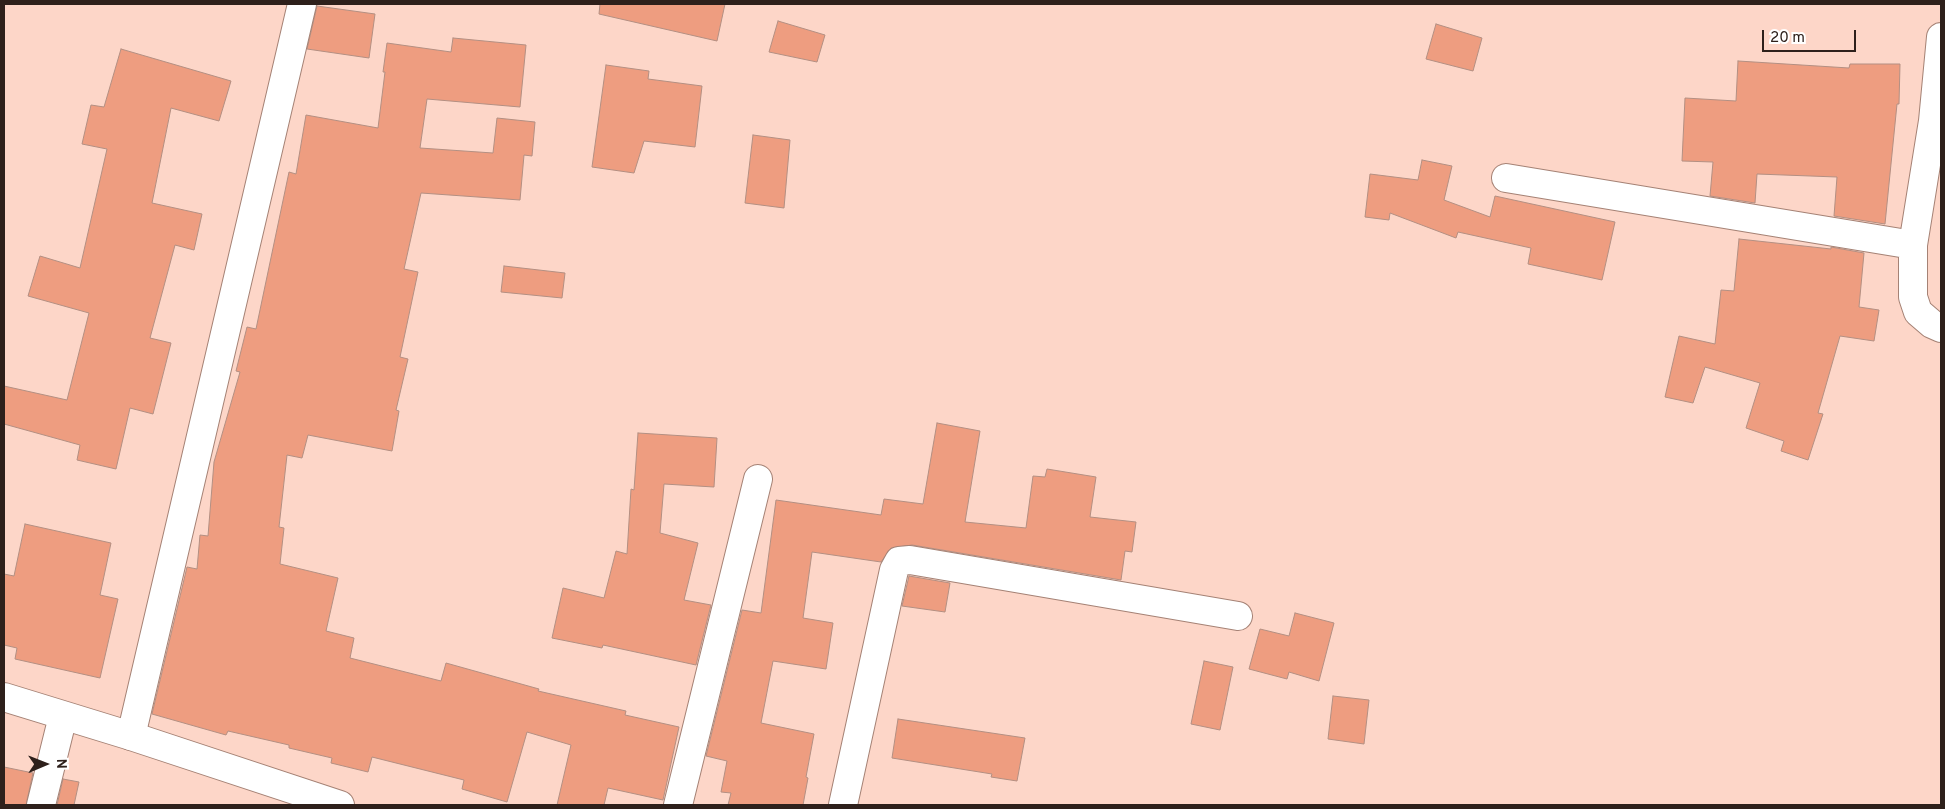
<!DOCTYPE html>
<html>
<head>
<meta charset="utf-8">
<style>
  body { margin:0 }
  #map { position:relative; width:1945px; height:809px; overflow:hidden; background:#fdd6c8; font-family:Overpass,sans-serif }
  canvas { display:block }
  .frame { position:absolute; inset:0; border:5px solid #2e201b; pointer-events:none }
  .north { position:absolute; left:20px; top:739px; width:50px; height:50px; -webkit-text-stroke:4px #fff; paint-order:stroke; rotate:89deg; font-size:14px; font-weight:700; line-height:20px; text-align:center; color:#2e201b }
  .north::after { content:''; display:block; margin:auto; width:18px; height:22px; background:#2e201b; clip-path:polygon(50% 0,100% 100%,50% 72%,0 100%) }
  .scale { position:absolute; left:1762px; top:30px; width:94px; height:22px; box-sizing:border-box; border:2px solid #2e201b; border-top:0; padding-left:6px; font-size:15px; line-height:18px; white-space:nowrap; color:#2e201b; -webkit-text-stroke:4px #fff; paint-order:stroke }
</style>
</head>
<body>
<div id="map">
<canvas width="1945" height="809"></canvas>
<div class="frame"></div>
<div class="north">N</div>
<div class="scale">20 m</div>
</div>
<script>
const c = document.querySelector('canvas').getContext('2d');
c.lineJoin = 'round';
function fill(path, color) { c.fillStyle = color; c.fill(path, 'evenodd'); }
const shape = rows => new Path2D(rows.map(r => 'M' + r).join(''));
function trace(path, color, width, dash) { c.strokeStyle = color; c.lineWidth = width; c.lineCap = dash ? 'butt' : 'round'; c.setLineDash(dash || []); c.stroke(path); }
const building = shape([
  [600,4,725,4,717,41,599,14,600,4],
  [317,6,375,14,369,58,307,49,317,6],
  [778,21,825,35,817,62,769,52,778,21],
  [1436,24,1482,38,1473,71,1426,59,1436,24],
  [453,38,526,45,520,107,427,99,420,148,493,153,497,118,535,122,532,156,524,155,520,200,421,193,404,269,418,272,400,357,408,359,396,410,399,411,392,451,308,435,302,458,287,455,279,527,284,528,280,564,338,578,326,631,354,638,350,658,441,681,446,663,539,689,538,691,626,711,625,715,679,727,663,800,608,788,604,805,557,805,571,745,527,732,507,802,462,789,464,780,372,757,368,772,331,763,332,758,289,748,289,745,228,731,226,735,152,714,187,567,197,569,200,535,208,536,214,462,240,372,236,371,247,327,256,329,289,172,296,174,306,115,378,128,385,72,383,72,387,43,451,52,453,38],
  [121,49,231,81,219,121,171,108,152,203,202,214,194,250,175,245,150,338,171,343,153,414,130,408,116,469,77,460,80,445,4,424,4,386,67,400,89,313,28,296,40,256,80,268,107,149,82,144,91,105,104,107,121,49],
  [1738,61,1849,68,1850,64,1900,64,1899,104,1897,104,1885,224,1834,216,1837,177,1757,174,1755,203,1710,196,1713,162,1682,161,1685,98,1736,101,1738,61],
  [606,65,649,71,648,79,702,86,695,147,644,141,634,173,592,167,606,65],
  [753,135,790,140,784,208,745,203,753,135],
  [1422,160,1452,166,1444,200,1490,217,1495,196,1615,222,1602,280,1528,264,1531,248,1458,232,1456,238,1390,213,1389,220,1365,217,1370,174,1418,180,1422,160],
  [1739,239,1831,249,1831,247,1864,253,1859,307,1879,310,1874,341,1840,336,1818,413,1823,414,1808,460,1781,451,1784,441,1746,428,1760,383,1705,367,1693,403,1665,397,1679,336,1715,344,1721,290,1734,291,1739,239],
  [504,266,565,273,562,298,501,292,504,266],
  [937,423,980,431,965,522,1026,528,1033,476,1045,477,1047,469,1096,477,1090,517,1136,522,1132,552,1125,551,1121,580,912,545,891,548,881,562,812,552,803,618,833,623,826,669,773,661,761,723,814,734,806,777,808,778,803,805,728,805,731,793,721,792,727,761,706,756,742,610,761,613,776,500,881,515,884,499,923,504,937,423],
  [638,433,717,438,714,487,664,484,660,533,698,543,684,600,711,605,696,665,603,645,602,648,552,638,563,588,604,598,616,551,627,554,631,489,634,490,638,433],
  [25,524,111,543,100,595,118,599,100,678,15,659,17,648,4,645,4,574,14,576,25,524],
  [909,576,950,583,945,612,902,606,909,576],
  [1295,613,1334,623,1319,681,1289,672,1287,679,1249,669,1260,629,1289,636,1295,613],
  [1204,661,1233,667,1220,730,1191,724,1204,661],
  [1333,696,1369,700,1364,744,1328,739,1333,696],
  [898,719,1025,738,1017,781,991,777,992,774,892,758,898,719],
  [4,767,33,773,26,805,4,805,4,767],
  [63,779,79,782,74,805,57,805,63,779]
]);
const minor = shape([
  [1941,37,1933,121,1913,245,1913,297,1918,312,1932,324,1941,328],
  [1506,178,1913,245],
  [131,736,302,4],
  [41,805,63,716],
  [678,805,758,479],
  [843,805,894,570,899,561,910,560,1238,616]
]);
const secondary = shape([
  [4,697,131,736,340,805]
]);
fill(building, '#ee9d80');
trace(building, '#b38f82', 1);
trace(minor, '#a58275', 30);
trace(secondary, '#a58275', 30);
trace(minor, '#fff', 28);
trace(secondary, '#fff', 28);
</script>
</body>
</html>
